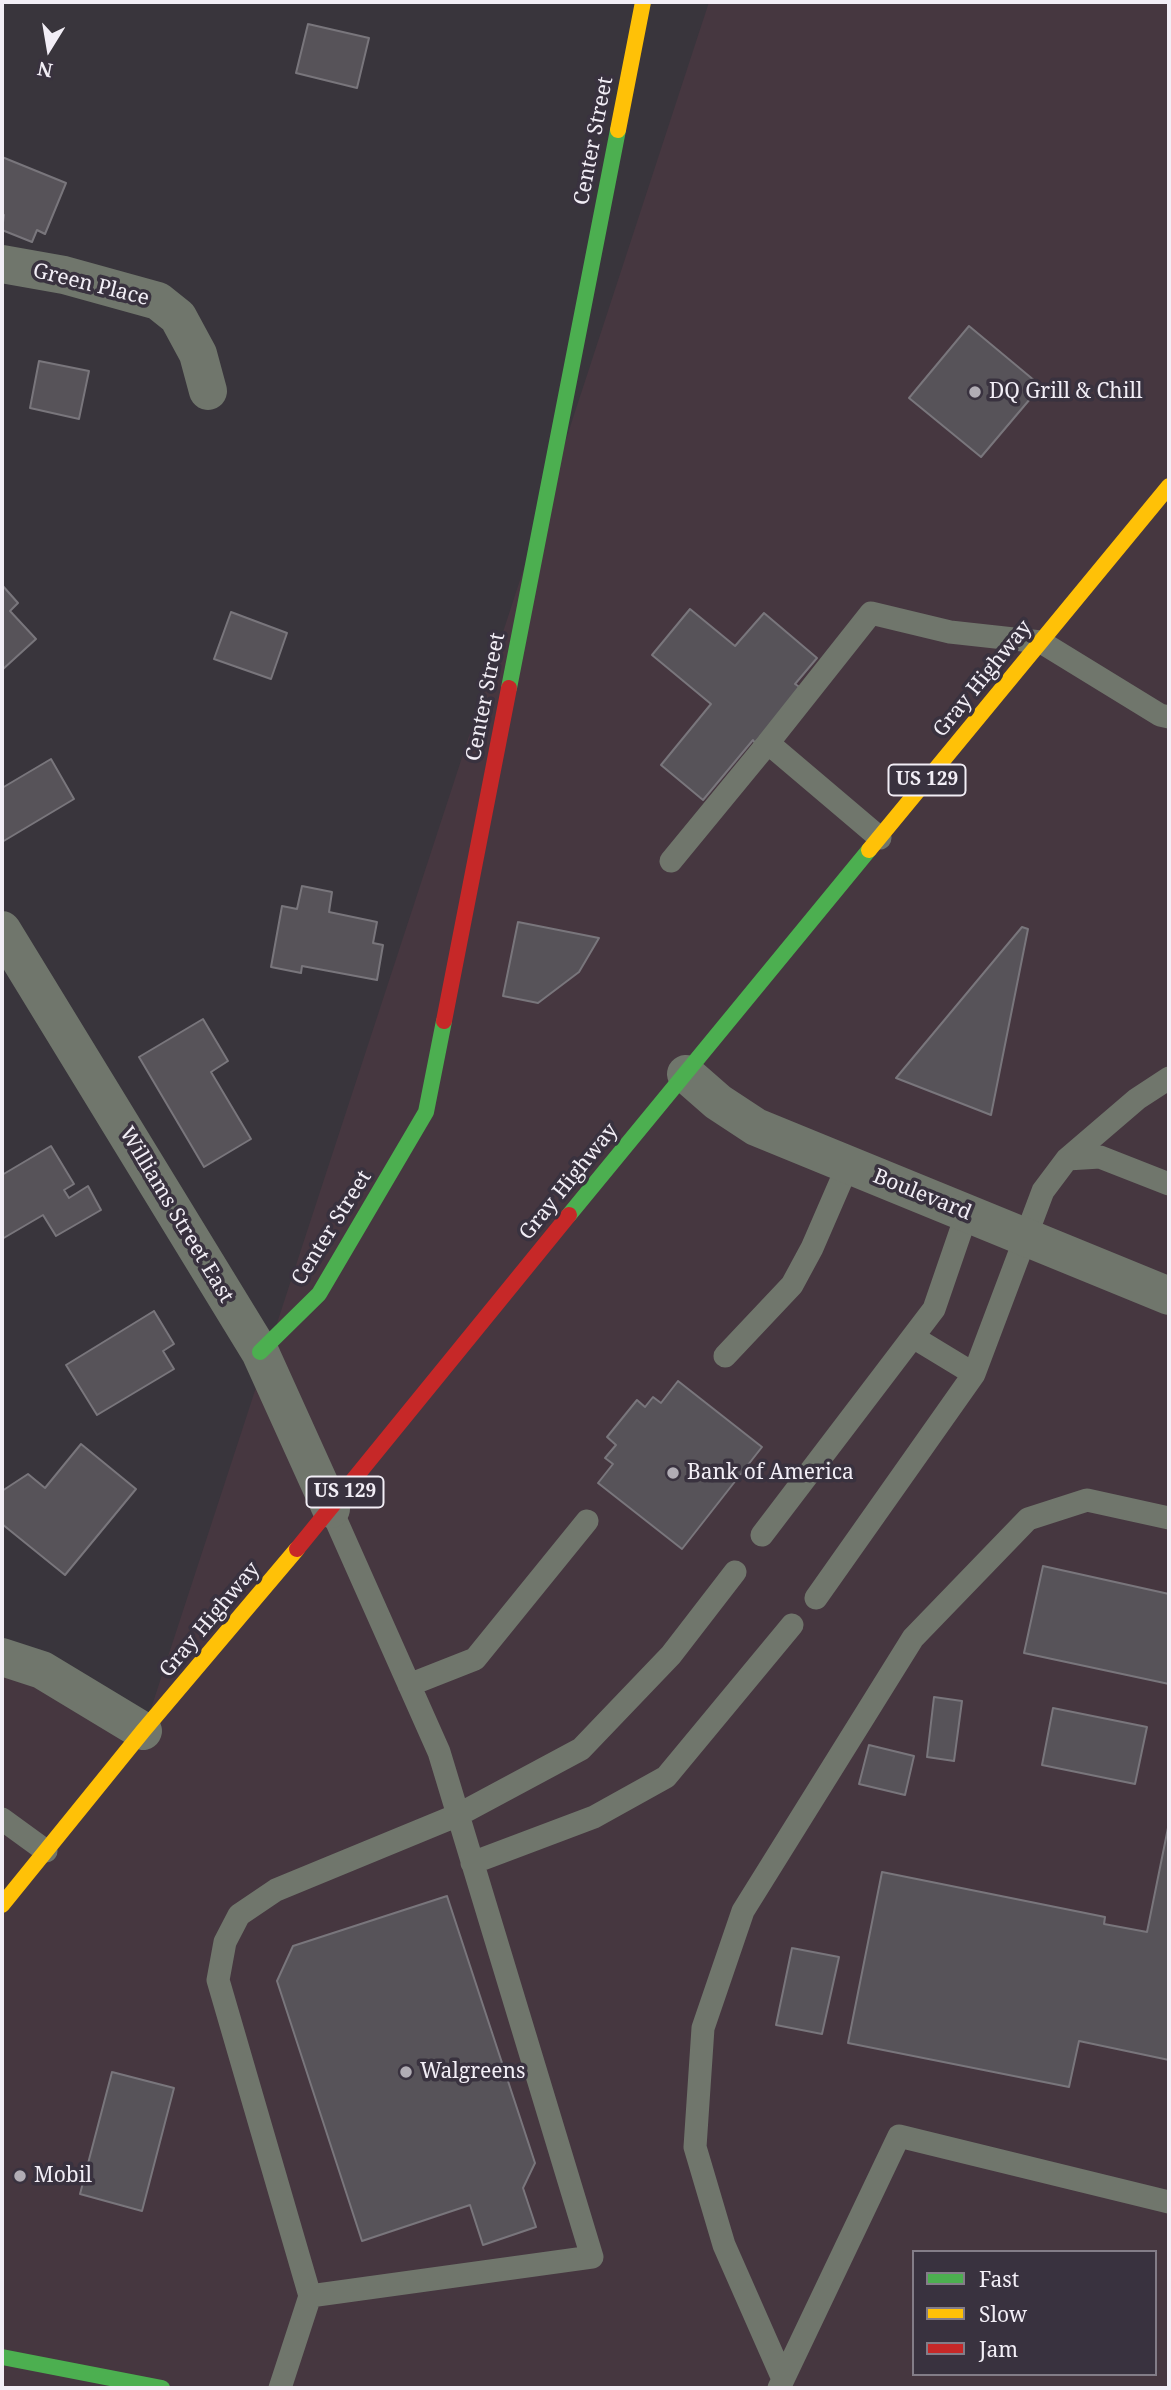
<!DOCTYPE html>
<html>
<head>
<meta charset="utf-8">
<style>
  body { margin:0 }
  #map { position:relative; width:1171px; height:2390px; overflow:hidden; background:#39353c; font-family:"Noto Serif",serif }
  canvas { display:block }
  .frame { position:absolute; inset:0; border:4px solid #f2eef6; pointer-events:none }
  .legend { position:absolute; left:912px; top:2250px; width:245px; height:126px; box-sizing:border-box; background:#39323f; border:2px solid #837d88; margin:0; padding:9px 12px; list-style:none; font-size:21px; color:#f2eef6 }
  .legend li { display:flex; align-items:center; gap:14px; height:35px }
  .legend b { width:35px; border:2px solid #837d88 }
  .north { position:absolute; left:14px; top:14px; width:70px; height:70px; -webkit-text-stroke:5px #39323f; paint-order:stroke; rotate:191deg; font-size:19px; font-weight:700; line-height:28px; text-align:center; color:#f2eef6 }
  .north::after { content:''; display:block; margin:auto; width:24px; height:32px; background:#f2eef6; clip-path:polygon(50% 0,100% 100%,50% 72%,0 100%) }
</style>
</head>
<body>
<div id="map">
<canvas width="1171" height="2390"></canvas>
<div class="frame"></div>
<ul class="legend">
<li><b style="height:9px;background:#4caf50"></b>Fast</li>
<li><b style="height:9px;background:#ffc107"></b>Slow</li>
<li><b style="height:9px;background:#c62828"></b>Jam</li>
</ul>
<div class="north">N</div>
</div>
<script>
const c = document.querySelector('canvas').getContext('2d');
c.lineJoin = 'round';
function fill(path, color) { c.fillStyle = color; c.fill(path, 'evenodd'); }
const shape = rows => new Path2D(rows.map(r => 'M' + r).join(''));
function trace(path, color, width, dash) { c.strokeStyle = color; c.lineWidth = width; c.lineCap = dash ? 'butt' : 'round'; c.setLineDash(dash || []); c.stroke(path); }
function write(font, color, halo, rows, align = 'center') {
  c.font = font + ' "Noto Serif",serif'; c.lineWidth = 7; c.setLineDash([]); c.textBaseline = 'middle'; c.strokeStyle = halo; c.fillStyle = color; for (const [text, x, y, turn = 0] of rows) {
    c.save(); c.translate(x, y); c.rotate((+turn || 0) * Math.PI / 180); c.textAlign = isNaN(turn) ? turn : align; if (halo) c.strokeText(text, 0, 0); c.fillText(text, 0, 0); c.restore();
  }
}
const commercial = shape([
  [709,2,1169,2,1169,2388,2,2388,2,1657,144,1730],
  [914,2252,1155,2252,1155,2374,914,2374]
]);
const building = shape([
  [308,24,369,38,357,88,296,73,308,24],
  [2,157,66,183,45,234,37,230,32,242,2,230,4,215,2,214,2,157],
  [969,326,1041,386,981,457,909,398,969,326],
  [39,361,89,371,79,419,30,408,39,361],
  [2,585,18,603,10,611,36,639,2,670,2,585],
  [690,609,735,646,764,613,817,658,795,684,801,688,755,743,753,740,703,800,661,765,711,704,652,655,690,609],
  [231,612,287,633,271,679,214,659,231,612],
  [51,759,74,799,2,842,2,788,51,759],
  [302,886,332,892,329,912,377,922,373,943,383,945,377,980,302,966,301,973,271,967,282,906,297,909,302,886],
  [518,922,599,938,579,972,538,1003,503,996,518,922],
  [1022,927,1028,929,991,1115,896,1078,1022,927],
  [203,1019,228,1061,211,1072,251,1139,204,1167,139,1057,203,1019],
  [51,1146,74,1184,64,1190,69,1198,88,1186,101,1210,56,1236,43,1215,2,1239,2,1175,51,1146],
  [154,1311,174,1344,163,1351,174,1369,97,1415,66,1365,154,1311],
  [678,1381,762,1447,682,1549,598,1483,613,1464,605,1458,616,1445,607,1437,637,1400,645,1407,653,1397,661,1403,678,1381],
  [81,1444,136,1489,65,1575,2,1524,2,1491,28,1474,45,1488,81,1444],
  [1043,1566,1169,1594,1169,1684,1024,1653,1043,1566],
  [934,1697,962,1701,954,1761,927,1757,934,1697],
  [1053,1708,1147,1727,1135,1784,1042,1765,1053,1708],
  [869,1745,914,1756,905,1795,859,1784,869,1745],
  [1169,1823,1169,2060,1079,2041,1069,2087,848,2043,882,1872,1105,1917,1104,1924,1147,1932,1169,1823],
  [447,1896,535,2163,523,2188,536,2227,483,2245,470,2205,362,2241,277,1981,293,1946,447,1896],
  [792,1948,839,1957,822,2034,776,2025,792,1948],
  [112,2072,174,2088,142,2211,80,2194,112,2072]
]);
const lane = shape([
  [880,838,768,743,871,613,950,632,1041,642,1160,715,1169,717],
  [671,861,768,743],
  [1067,1159,1100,1157,1169,1184],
  [913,1337,974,1374],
  [725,1356,792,1285,812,1248,848,1165],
  [762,1535,934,1309,967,1213],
  [816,1598,974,1374,1043,1191,1067,1159,1137,1099,1169,1078],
  [409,1685,475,1659,587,1521],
  [2,1819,46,1851],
  [472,1863,594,1817,666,1777,792,1625],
  [310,2296,218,1980,225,1942,239,1915,276,1890,458,1815,581,1749,671,1655,735,1572],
  [783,2379,724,2245,695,2147,703,2028,743,1911,913,1638,1028,1519,1087,1500,1169,1518],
  [280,2388,310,2296,592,2257,439,1752,331,1509],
  [779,2388,899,2136,1169,2202]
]);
const street = shape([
  [2,264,64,275,158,301,178,317,198,354,208,391],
  [2,930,260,1352,331,1509],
  [686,1074,718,1102,756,1127,1169,1296],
  [2,1657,42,1670,143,1731]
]);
const fast = shape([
  [509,688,618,130],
  [569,1215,869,850],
  [260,1352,319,1294,426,1112,444,1021],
  [2,2357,162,2388]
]);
const slow = shape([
  [618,130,643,2],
  [869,850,1169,486],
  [2,1905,143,1731,297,1549]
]);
const jam = shape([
  [444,1021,509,688],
  [297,1549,569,1215]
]);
const markers = [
  [975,392,7,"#b1adb5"],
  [673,1473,7,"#b1adb5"],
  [406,2072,7,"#b1adb5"],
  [20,2176,7,"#b1adb5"]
];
const shields = [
  [927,780,77],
  [345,1492,77]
];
const shieldNames = [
  ["US 129",927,780],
  ["US 129",345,1492]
];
const streetNames = [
  ["Center Street",594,141,-79],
  ["Green Place",91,285,14],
  ["Gray Highway",983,679,-51],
  ["Center Street",486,697,-79],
  ["Gray Highway",569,1182,-51],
  ["Boulevard",922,1195,22],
  ["Williams Street East",176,1215,59],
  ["Center Street",332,1228,-58],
  ["Gray Highway",210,1620,-50]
];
const poiNames = [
  ["DQ Grill & Chill",989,392],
  ["Bank of America",687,1473],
  ["Walgreens",420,2072],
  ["Mobil",34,2176]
];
fill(commercial, '#463740');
fill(building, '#575359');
trace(building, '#79767c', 2);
trace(lane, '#70766c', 23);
trace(street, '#70766c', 38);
trace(fast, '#4caf50', 16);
trace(slow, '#ffc107', 16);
trace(jam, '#c62828', 16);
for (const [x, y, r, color] of markers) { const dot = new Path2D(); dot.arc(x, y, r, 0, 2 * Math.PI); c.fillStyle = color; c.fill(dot); trace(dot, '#39323f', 2.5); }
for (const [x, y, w] of shields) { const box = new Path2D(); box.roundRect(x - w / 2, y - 15.5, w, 31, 5); c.fillStyle = '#39323f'; c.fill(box); trace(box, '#f2eef6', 2); }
write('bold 19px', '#f2eef6', null, shieldNames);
write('21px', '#f2eef6', '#39323f', streetNames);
write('21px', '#f2eef6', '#39323f', poiNames, 'left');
</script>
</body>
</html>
